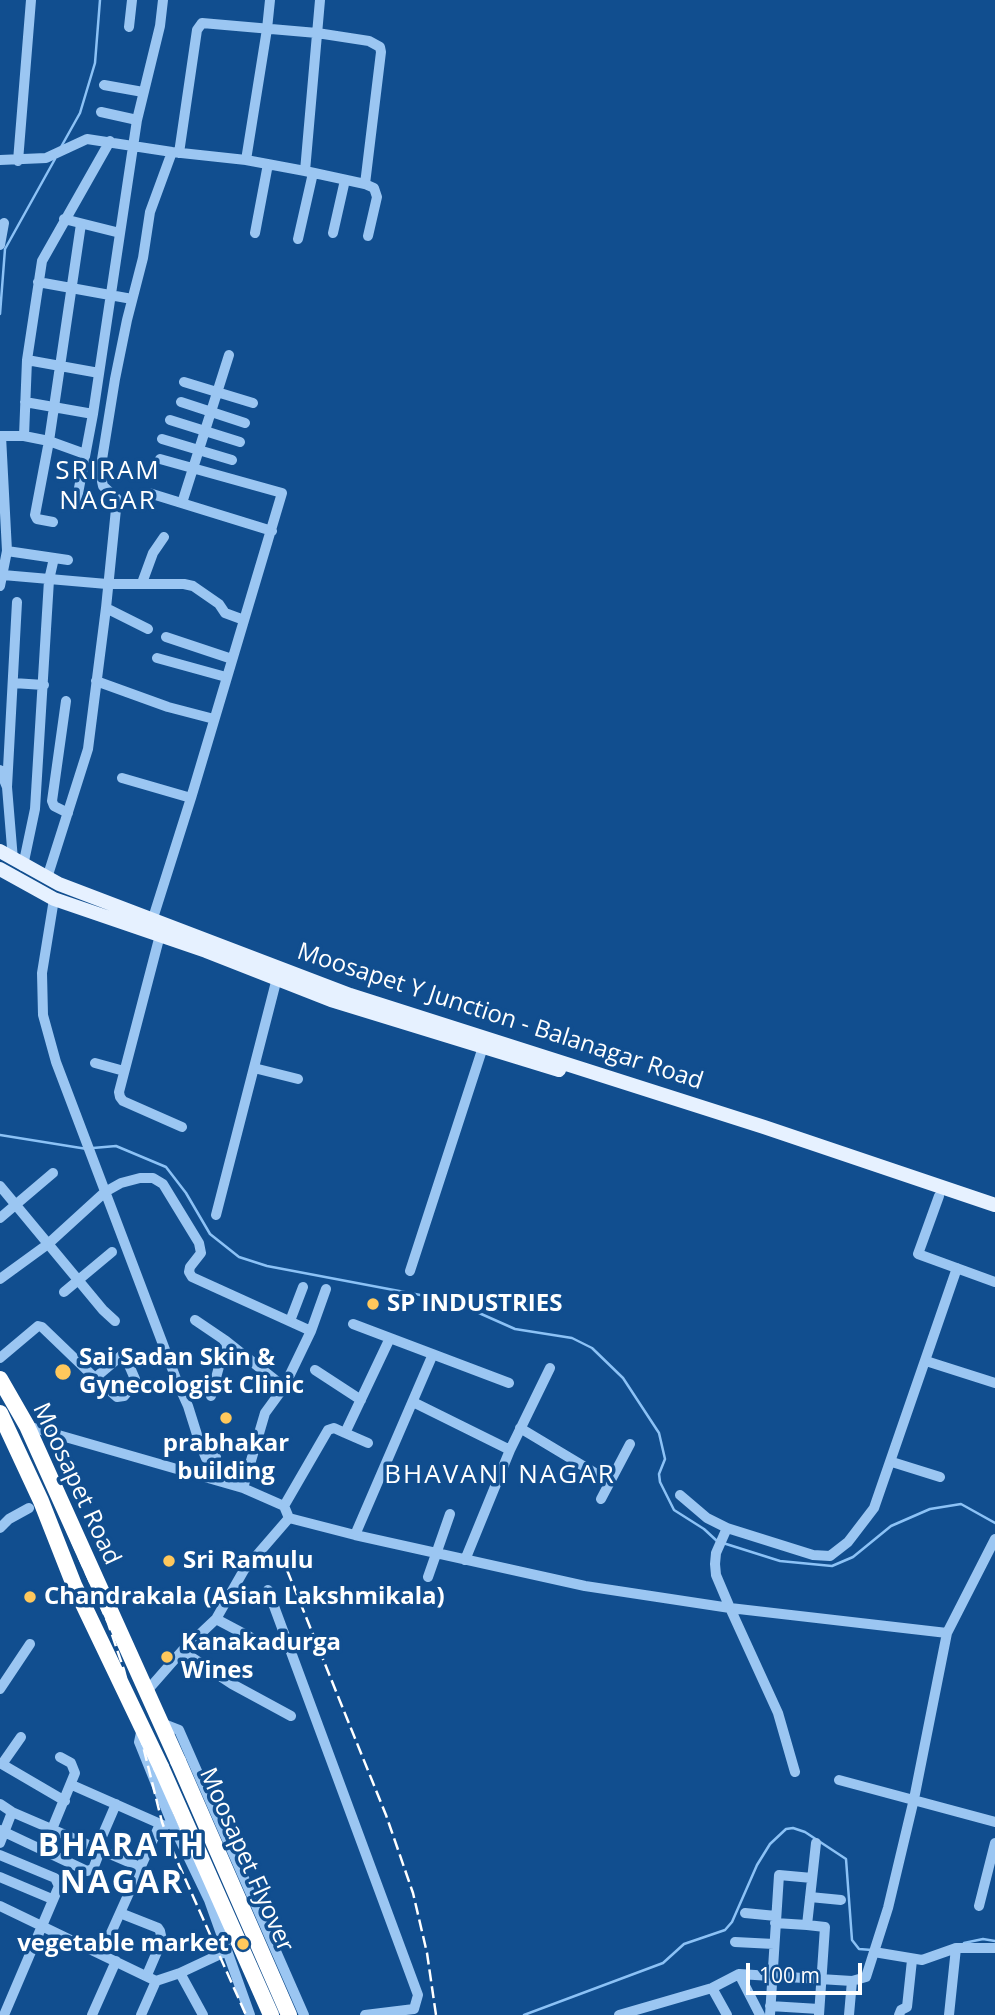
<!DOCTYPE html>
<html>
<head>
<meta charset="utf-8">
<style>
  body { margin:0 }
  #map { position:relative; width:995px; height:2015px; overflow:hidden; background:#114e8f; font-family:"Open Sans",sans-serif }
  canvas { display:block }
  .scale { position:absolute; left:746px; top:1963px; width:116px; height:32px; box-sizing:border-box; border:4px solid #fff; border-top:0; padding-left:9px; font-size:21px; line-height:24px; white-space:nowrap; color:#fff; -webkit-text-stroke:5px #114e8f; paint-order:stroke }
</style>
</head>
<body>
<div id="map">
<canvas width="995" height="2015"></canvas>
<div class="scale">100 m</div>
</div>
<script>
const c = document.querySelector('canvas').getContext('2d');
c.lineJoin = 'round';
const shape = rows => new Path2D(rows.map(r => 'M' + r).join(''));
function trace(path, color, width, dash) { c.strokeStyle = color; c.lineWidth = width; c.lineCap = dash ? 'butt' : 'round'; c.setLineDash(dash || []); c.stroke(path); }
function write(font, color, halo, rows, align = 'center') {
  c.font = font + ' "Open Sans",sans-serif'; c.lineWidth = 7; c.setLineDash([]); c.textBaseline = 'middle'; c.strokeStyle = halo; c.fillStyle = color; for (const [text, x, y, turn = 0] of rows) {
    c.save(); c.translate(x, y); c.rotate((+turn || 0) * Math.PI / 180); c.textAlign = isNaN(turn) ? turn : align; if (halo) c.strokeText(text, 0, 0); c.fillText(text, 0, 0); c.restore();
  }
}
const stream = shape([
  [61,147,80,113,95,63,100,0],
  [0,314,5,249,55,159],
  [0,1135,87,1149],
  [93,1148,116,1146,166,1167,186,1193,210,1234,239,1257,267,1266,452,1301,515,1329,572,1338,592,1348,623,1378,659,1433,665,1459,659,1474,660,1482,674,1510,704,1529,717,1541],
  [723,1543,780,1561,832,1566,853,1557,891,1526,930,1509,961,1504,995,1523],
  [964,1943,983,1939,995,1941],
  [524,2015,663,1963,684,1944,725,1930,732,1922,757,1865,770,1844,786,1829,793,1828,805,1832,846,1859,852,1940,859,1949,872,1950]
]);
const minor = shape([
  [270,0,267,29,246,160,305,171,365,184,374,188,377,197,368,236],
  [129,27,132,0],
  [104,85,143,92],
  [101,112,137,120],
  [179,153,197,30,202,23,317,33,369,41,380,47,381,52,365,184],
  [0,160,46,158,87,139,172,152,246,160],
  [18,161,31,0],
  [305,171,320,0],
  [64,219,120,233],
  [255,233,268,164],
  [333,233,345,180],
  [298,239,313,173],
  [0,245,4,223],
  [38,282,132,299],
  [27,360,99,373],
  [184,382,253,403],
  [25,402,93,414],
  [181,402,245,423],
  [170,420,240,442],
  [0,436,24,436,49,441,85,454],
  [24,436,27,360,42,261,110,141],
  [162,439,232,460],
  [160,459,282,493,191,798],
  [149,493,272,531],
  [182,503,229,355],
  [76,504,93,414,137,120,160,26,163,0],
  [53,522,37,519,35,515,49,441,81,224],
  [7,551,68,560],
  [3,575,107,584,184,584,193,586,219,604,225,613,244,620],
  [142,583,153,553,164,537],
  [0,586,7,551,1,436],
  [106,608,148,629],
  [166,637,232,659],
  [157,658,226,677],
  [96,681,168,707,214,719],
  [13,683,44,685],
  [66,701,52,801,54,806,68,813],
  [0,770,7,787,13,860],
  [122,778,191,798,153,918],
  [7,787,17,602],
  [23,866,35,809,49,580,54,558],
  [47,878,88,749,106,608,117,499,103,486,100,472,115,379,127,320,143,258,150,212,172,152],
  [54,899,42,973,43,1015,56,1062,178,1384,188,1406,199,1441,206,1458,216,1457],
  [160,935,119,1092,120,1097,123,1101,182,1127],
  [95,1063,124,1071],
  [254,1068,298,1079],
  [0,1186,103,1310,115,1321],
  [939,1196,918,1254,995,1282],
  [216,1215,277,978],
  [0,1218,53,1173],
  [410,1271,483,1047],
  [0,1279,48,1244,105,1192,121,1183,140,1178,153,1178,163,1184,199,1243,201,1253,190,1267,189,1272,192,1277,311,1331],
  [64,1292,112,1252],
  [195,1320,226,1341,284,1387],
  [290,1321,303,1287],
  [353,1324,390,1338],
  [0,1358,38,1326,42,1327,95,1378,117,1397,124,1396,133,1385,135,1379,125,1356,122,1355,95,1378],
  [926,1361,995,1383],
  [315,1370,361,1400],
  [211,1396,226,1341],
  [413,1402,510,1450],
  [27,1426,243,1488,284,1506,289,1518,355,1535,585,1586,730,1608,778,1713,795,1772],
  [520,1428,610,1482],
  [345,1433,368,1443],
  [892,1462,940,1477],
  [243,1488,265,1413,284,1387,311,1331,326,1289],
  [680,1495,707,1518,727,1528,813,1555,830,1556,848,1542,874,1508,957,1268],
  [601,1499,630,1444],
  [284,1506,328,1430,334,1428,345,1433,390,1338,509,1383],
  [0,1528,9,1519,29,1508],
  [727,1528,716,1553,715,1564,716,1575,730,1608,947,1633],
  [355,1535,433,1354],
  [465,1560,510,1450,550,1368],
  [428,1577,450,1514],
  [268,1590,418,1995,414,2009,365,2015],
  [216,1619,250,1637],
  [182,1651,232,1684,291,1716],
  [0,1689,30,1644],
  [146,1692,182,1651,216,1619,244,1570,289,1518],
  [161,1723,179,1730,304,2015],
  [142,1728,139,1742,170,1819,209,1900,250,2015],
  [0,1763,65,1801],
  [2,1764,21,1737],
  [839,1780,995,1822],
  [72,1785,165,1826],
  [0,1804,12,1812,140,1867],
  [52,1829,75,1773,71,1763,60,1757],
  [0,1830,87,1871,93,1869,100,1851],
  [0,1843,12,1812],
  [816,1843,807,1925,825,1927,819,2015],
  [97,1848,116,1804],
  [0,1855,55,1878,59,1886,4,2015],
  [0,1877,52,1899],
  [810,1897,841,1900],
  [0,1906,156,1981],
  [979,1906,995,1843],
  [120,1913,158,1928,160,1931,162,1940,147,1975],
  [745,1913,776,1916],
  [775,1923,807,1925],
  [735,1942,774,1944],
  [874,1952,922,1960,956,1948],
  [102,1953,160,1824],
  [180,1973,203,2015],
  [739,1974,760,2015],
  [712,1988,727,2015],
  [770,2006,819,2009],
  [92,2015,116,1961],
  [141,2015,156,1981,180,1973,227,1951],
  [619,2015,712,1988,739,1974,852,1981,866,1977,888,1908,914,1799,947,1633,995,1539],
  [770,2015,779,1875,812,1878],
  [849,2015,852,1981],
  [899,2015,901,2010,907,2007,912,1960],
  [949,2015,956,1948,995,1948]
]);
const major = shape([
  [0,851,59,884,350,995,764,1127,995,1205],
  [0,869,54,899,206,951,331,1000,559,1070]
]);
const highway = shape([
  [0,1379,27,1426,178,1761],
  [0,1413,41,1501,74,1585,161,1767]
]);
const rail = shape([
  [0,1387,28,1441,108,1623,124,1670,162,1822,171,1847,246,2015],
  [287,1570,386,1815,413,1893,427,1953,436,2015]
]);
const highwayBridge = shape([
  [178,1761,289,2015],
  [161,1767,271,2015]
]);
const markers = [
  [373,1304,7,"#ffc85c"],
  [63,1372,9,"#ffc85c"],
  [226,1418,7,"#ffc85c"],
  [169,1561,7,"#ffc85c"],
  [30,1597,7,"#ffc85c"],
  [167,1657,7,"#ffc85c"],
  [243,1944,7,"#ffc85c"]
];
const streetNames = [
  ["Moosapet Y Junction - Balanagar Road",500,1017,18],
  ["Moosapet Road",76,1484,65],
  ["Moosapet Flyover",246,1860,66]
];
const poiNames = [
  ["SP INDUSTRIES",387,1304],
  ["Sai Sadan Skin &",79,1358],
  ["Gynecologist Clinic",79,1386],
  ["prabhakar",226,1444,"center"],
  ["building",226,1472,"center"],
  ["Sri Ramulu",183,1561],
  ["Chandrakala (Asian Lakshmikala)",44,1597],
  ["Kanakadurga",181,1643],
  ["Wines",181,1671],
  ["vegetable market",229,1944,"right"]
];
const neighbourhoodNames = [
  ["SRIRAM",108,472],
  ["NAGAR",108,502],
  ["BHAVANI NAGAR",500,1476]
];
const districtNames = [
  ["BHARATH",122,1847],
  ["NAGAR",122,1884]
];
trace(stream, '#8cc2f6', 2.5);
trace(minor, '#9bc6f2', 10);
trace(major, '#e6f1ff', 14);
trace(highway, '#fff', 16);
trace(rail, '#fff', 2.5, [12, 5]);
trace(highwayBridge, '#fff', 16);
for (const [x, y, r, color] of markers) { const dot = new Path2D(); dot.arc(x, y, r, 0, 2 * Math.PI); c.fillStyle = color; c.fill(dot); trace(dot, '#114e8f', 2.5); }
write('24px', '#fff', '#114e8f', streetNames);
write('bold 24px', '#fff', '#114e8f', poiNames, 'left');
c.letterSpacing = '2px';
write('26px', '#fff', '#114e8f', neighbourhoodNames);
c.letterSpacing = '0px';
c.letterSpacing = '2px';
write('bold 32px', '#fff', '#114e8f', districtNames);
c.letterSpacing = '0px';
</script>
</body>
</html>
